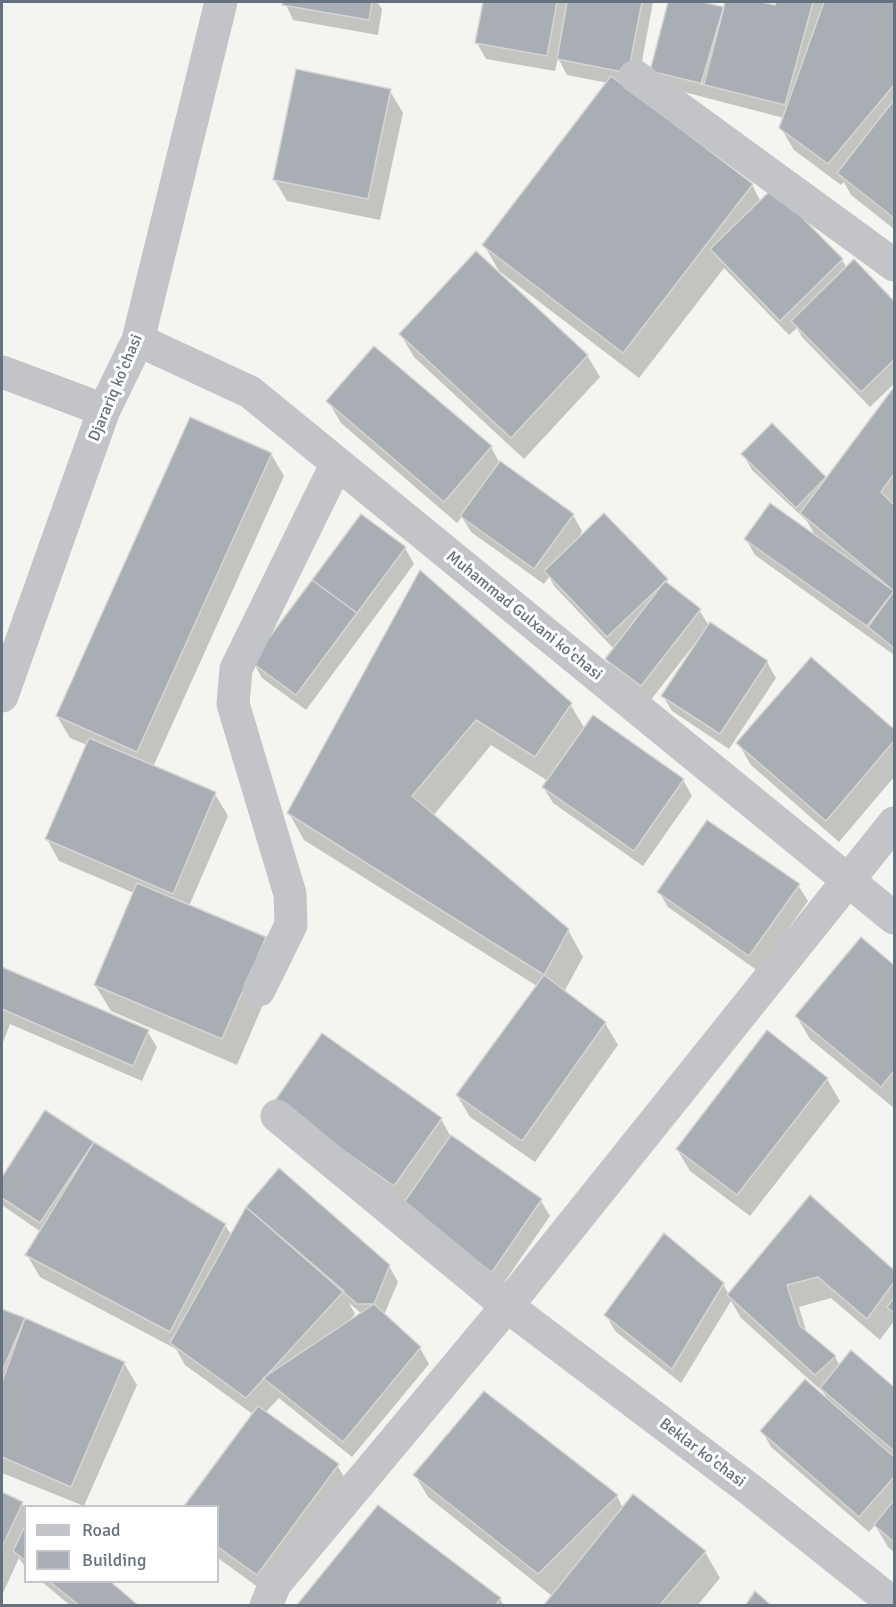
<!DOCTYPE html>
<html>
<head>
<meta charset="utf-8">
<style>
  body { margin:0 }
  #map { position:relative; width:896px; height:1607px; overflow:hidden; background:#f4f4f1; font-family:Signika,sans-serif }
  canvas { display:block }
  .frame { position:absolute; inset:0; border:3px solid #66717f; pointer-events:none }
  .legend { position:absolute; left:24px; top:1505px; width:195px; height:78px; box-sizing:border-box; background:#fff; border:2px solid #c2c6cc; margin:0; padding:8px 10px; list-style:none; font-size:18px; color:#66717f }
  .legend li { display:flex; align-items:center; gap:12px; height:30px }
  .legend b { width:30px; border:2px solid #c2c6cc }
</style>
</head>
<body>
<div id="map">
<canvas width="896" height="1607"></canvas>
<div class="frame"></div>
<ul class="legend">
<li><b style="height:8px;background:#c2c4c8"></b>Road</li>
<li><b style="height:16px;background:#a9aeb4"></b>Building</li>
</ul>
</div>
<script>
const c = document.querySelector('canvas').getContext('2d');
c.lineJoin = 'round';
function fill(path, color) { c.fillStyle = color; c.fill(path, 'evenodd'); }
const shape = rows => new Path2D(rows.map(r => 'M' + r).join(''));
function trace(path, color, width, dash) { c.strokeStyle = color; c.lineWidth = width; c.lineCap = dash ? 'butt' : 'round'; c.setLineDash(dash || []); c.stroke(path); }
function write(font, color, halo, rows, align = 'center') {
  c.font = font + ' Signika,sans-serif'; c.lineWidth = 6; c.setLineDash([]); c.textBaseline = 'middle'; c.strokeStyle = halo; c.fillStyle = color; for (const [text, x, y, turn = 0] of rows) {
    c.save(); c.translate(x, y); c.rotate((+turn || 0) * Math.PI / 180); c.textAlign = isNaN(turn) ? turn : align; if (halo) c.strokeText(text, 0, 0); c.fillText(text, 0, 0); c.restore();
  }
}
const shadow = shape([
  [285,2,377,2,382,9,378,35,293,20],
  [484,2,653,2,637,88,620,85,752,185,761,202,842,260,847,268,854,262,894,303,894,384,870,407,802,337,797,328,789,335,724,268,639,378,499,271,484,245,608,83,567,75,558,58,555,71,486,59,477,43],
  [669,2,696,2,725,9,727,2,755,2,776,6,778,2,894,2,894,229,851,195,844,182,841,185,794,150,781,128,784,118,661,86,652,71],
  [390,91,403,113,380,220,287,201,274,179],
  [401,335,587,355,600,377,524,459,414,357],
  [894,390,894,655,755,555,746,539,816,537,807,521,752,470,743,454,772,425,826,480],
  [328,401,491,447,499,462,573,515,582,531,576,543,666,580,671,587,699,610,709,626,767,662,776,678,729,749,672,711,663,696,698,643,696,642,650,701,616,675,606,659,614,649,555,587,549,577,544,584,471,532,462,517,457,523,341,423],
  [271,454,284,476,153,767,215,794,228,816,189,906,265,939,280,965,237,1065,111,1011,95,985,134,893,59,861,47,839,87,745,70,738,57,716],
  [405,548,414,564,306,710,262,678,253,662],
  [420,572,570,704,585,729,593,717,683,780,692,796,643,866,553,803,543,787,548,781,491,745,433,816,568,930,583,957,564,992,605,1023,618,1045,535,1162,470,1117,457,1095,537,986,304,840,289,813],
  [811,659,894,731,894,777,839,842,751,765,738,743],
  [798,885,808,901,758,971,668,907,659,892],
  [861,940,894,967,894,1108,810,1039,797,1017],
  [2,968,147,1031,157,1047,142,1081,10,1024,2,1045],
  [827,1079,840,1101,750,1216,690,1171,677,1149],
  [276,1102,441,1119,451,1137,541,1201,550,1216,501,1287],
  [46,1112,225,1225,232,1236,389,1266,398,1282,384,1315,420,1348,429,1364,352,1457,279,1398,265,1413,337,1465,350,1487,270,1596,218,1558,218,1506,186,1506,254,1415,185,1365,176,1349,40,1277,27,1255,41,1232,2,1205,2,1180],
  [349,1303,362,1314,349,1321,355,1314],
  [810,1198,894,1272,894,1321,880,1340,831,1298,799,1307,807,1334,835,1357,840,1366,852,1352,894,1389,894,1552,888,1547,875,1525,869,1532,771,1447,762,1431,829,1402,824,1393,741,1318,731,1301,681,1383,615,1331,606,1315,723,1284,729,1295],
  [2,1311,124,1363,137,1385,84,1506,2,1473],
  [415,1475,617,1496,623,1508,705,1552,720,1578,697,1606,545,1606,552,1596,428,1497],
  [2,1493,22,1503,26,1510,26,1568,19,1558,2,1595],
  [42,1582,108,1582,136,1606,71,1606],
  [500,1599,504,1606,298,1606]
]);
const building = shape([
  [283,2,372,2,369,20,282,5,283,2],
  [483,2,557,2,547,56,475,43,483,2],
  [567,2,642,2,628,73,557,59,567,2],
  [668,2,702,2,724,7,704,84,650,71,668,2],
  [725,2,762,2,775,5,776,2,813,2,785,105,701,84,725,2],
  [824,2,894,2,894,85,828,164,779,128,824,2],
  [296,69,391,89,368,199,273,180,296,69],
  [611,76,753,184,623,353,482,245,611,76],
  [894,100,894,218,837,173,894,100],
  [773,188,843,259,780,321,710,249,773,188],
  [476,251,588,355,511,438,399,334,476,251],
  [854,259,894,301,894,360,861,392,791,321,854,259],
  [374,346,492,446,444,502,326,401,374,346],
  [894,387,894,474,881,492,894,505,894,591,800,513,894,387],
  [190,417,272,453,137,752,56,716,190,417],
  [772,423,826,477,796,508,741,454,772,423],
  [500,461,574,514,534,569,460,516,500,461],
  [770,503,894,591,868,627,744,539,770,503],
  [604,513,668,579,607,637,544,571,604,513],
  [361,514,406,547,357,613,312,580,361,514],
  [420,570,572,703,535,757,476,720,412,796,569,929,544,975,287,813,420,570],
  [312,580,357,613,296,695,251,662,312,580],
  [665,581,701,609,641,686,605,659,665,581],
  [894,591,894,648,867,626,894,591],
  [710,622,768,661,720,734,661,696,710,622],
  [811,657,894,729,894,741,826,821,736,743,811,657],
  [593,715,684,779,634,851,542,787,593,715],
  [89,738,216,792,173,894,45,839,89,738],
  [707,820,800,884,749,956,657,892,707,820],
  [137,883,266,937,222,1039,94,985,137,883],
  [861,937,894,965,894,1071,881,1087,795,1016,861,937],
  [2,967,149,1030,133,1066,2,1009,2,967],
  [544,975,606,1022,522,1141,456,1095,544,975],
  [767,1030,828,1078,737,1195,676,1149,767,1030],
  [322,1033,442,1118,394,1186,274,1102,322,1033],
  [45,1110,94,1142,40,1223,2,1198,2,1177,45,1110],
  [451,1135,542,1199,492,1272,400,1208,451,1135],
  [94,1142,226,1224,170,1332,25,1255,94,1142],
  [279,1168,390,1265,374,1304,357,1304,246,1207,279,1168],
  [810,1195,894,1270,894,1282,867,1319,818,1277,787,1285,800,1326,836,1356,815,1375,727,1295,810,1195],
  [246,1207,344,1291,246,1398,170,1343,246,1207],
  [664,1233,724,1283,672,1369,604,1315,664,1233],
  [894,1298,894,1313,887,1307,894,1298],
  [374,1304,421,1347,343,1442,263,1378,374,1304],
  [2,1309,25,1318,2,1382,2,1309],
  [25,1318,125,1362,71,1487,2,1457,2,1372,25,1318],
  [851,1350,894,1387,894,1451,820,1388,851,1350],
  [805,1379,894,1457,894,1477,859,1517,760,1431,805,1379],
  [484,1391,618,1495,538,1574,413,1475,484,1391],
  [258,1406,339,1464,257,1575,218,1547,218,1506,184,1506,258,1406],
  [2,1492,23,1502,2,1547,2,1492],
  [633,1494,706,1551,659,1606,543,1606,633,1494],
  [894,1500,894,1542,874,1525,894,1500],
  [378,1505,501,1598,495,1606,296,1606,378,1505],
  [26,1524,26,1561,13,1551,26,1524],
  [50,1582,111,1582,139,1606,80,1606,50,1582],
  [755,1591,772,1606,745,1606,755,1591]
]);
const minor = shape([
  [635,76,894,265],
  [138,340,250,392,894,918],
  [2,372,104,410],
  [2,696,104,410,138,340,221,2],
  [259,990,291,925,290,894,233,704,236,669,337,463],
  [277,1116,507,1306,752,1491,894,1604],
  [266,1606,275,1584,507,1306,894,823]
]);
const streetNames = [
  ["Djarariq ko'chasi",116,388,-67],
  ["Muhammad Gulxani ko'chasi",524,616,39],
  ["Beklar ko'chasi",702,1453,37]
];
fill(shadow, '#0003');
fill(building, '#a9aeb4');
trace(building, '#d5d5d3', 1.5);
trace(minor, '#c2c4c8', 33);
write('16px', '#66717f', '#fff', streetNames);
</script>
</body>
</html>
